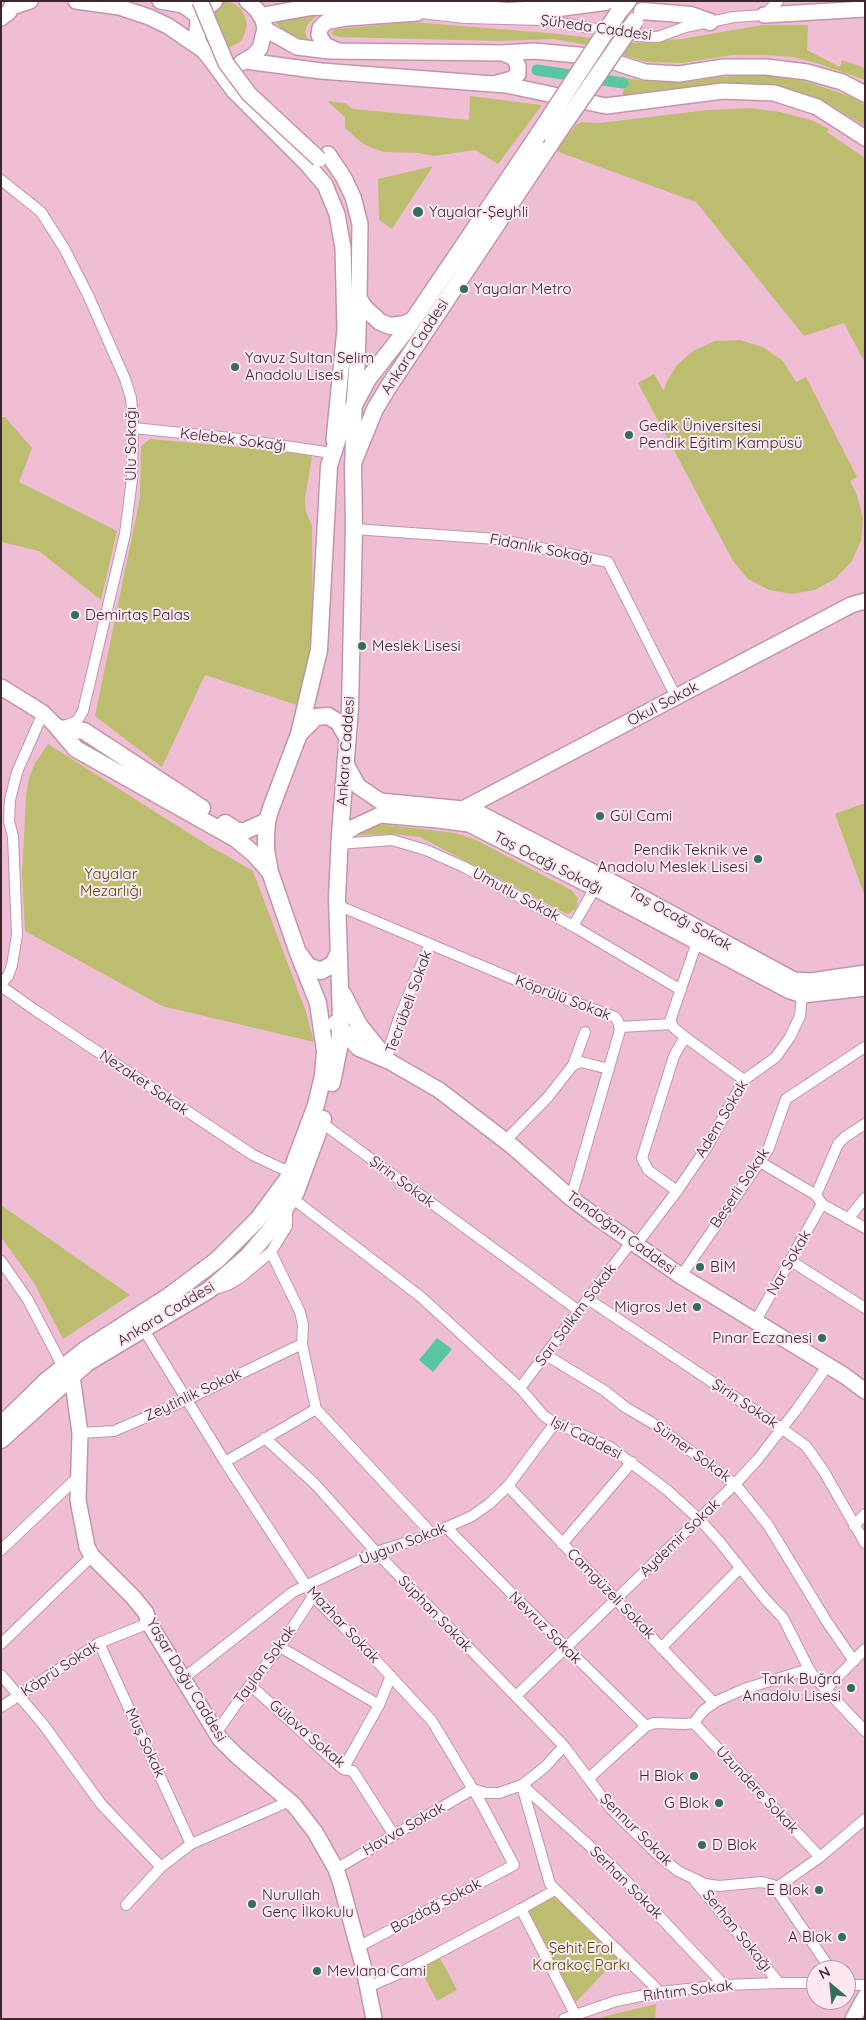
<!DOCTYPE html>
<html>
<head>
<meta charset="utf-8">
<style>
  body { margin:0 }
  #map { position:relative; width:866px; height:2020px; overflow:hidden; background:#efbed5; font-family:Quicksand,sans-serif }
  canvas { display:block }
  .frame { position:absolute; inset:0; border:2px solid #3a2730; pointer-events:none }
  .north { position:absolute; left:806px; top:1960px; width:50px; height:50px; box-sizing:border-box; background:#fde8f2; border:1px solid #af9ba4; border-radius:50%; rotate:332deg; font-size:14px; font-weight:700; line-height:20px; text-align:center; color:#3a2730 }
  .north::after { content:''; display:block; margin:auto; width:18px; height:22px; background:#326e5a; clip-path:polygon(50% 0,100% 100%,50% 72%,0 100%) }
</style>
</head>
<body>
<div id="map">
<canvas width="866" height="2020"></canvas>
<div class="frame"></div>
<div class="north">N</div>
</div>
<script>
const c = document.querySelector('canvas').getContext('2d');
c.lineJoin = 'round';
function fill(path, color) { c.fillStyle = color; c.fill(path, 'evenodd'); }
const shape = rows => new Path2D(rows.map(r => 'M' + r).join(''));
function trace(path, color, width, dash) { c.strokeStyle = color; c.lineWidth = width; c.lineCap = dash ? 'butt' : 'round'; c.setLineDash(dash || []); c.stroke(path); }
function write(font, color, halo, rows, align = 'center') {
  c.font = font + ' Quicksand,sans-serif'; c.lineWidth = 4; c.setLineDash([]); c.textBaseline = 'middle'; c.strokeStyle = halo; c.fillStyle = color; for (const [text, x, y, turn = 0] of rows) {
    c.save(); c.translate(x, y); c.rotate((+turn || 0) * Math.PI / 180); c.textAlign = isNaN(turn) ? turn : align; if (halo) c.strokeText(text, 0, 0); c.fillText(text, 0, 0); c.restore();
  }
}
const green = shape([
  [217,1,227,1,234,4,241,9,245,17,247,25,245,33,241,41,227,49,212,47,206,43,200,15],
  [318,14,307,25,305,32,309,43,284,31,273,20],
  [411,22,549,33,634,43,681,39,763,25,808,25,807,50,840,67,842,60,865,68,865,80,816,63,793,57,763,55,732,55,682,63,647,62,589,45,553,39,497,41,339,37,333,35,331,32,337,29],
  [763,74,808,82,849,96,865,105,865,126,830,105,789,89,749,87,622,98,626,78,645,81,692,81,719,77],
  [470,96,542,105,498,164,475,150,434,156,419,153,384,152,372,148,362,143,345,128,345,117,327,101,345,103,353,109,469,120],
  [751,108,780,112,811,120,829,129,827,132,865,158,865,363,844,323,804,336,696,202,556,151,576,125,581,122,599,123,708,110],
  [433,166,392,229,379,220,378,179],
  [740,340,763,347,783,361,796,382,806,377,857,477,850,481,857,495,863,518,861,541,851,562,835,579,815,590,792,594,769,590,748,579,733,561,638,383,654,374,664,391,666,383,677,365,693,351,715,341],
  [1,417,5,417,32,448,19,482,117,531,101,600,39,551,2,542,1,544],
  [150,439,305,453,312,457,305,499,306,512,312,526,313,644,297,705,205,675,162,767,95,716,140,498,141,446],
  [48,744,206,844,253,871,306,1012,314,1042,162,1006,25,931,22,876,26,796,29,778,35,763],
  [865,803,865,897,835,814],
  [381,824,455,833,474,839,571,890,578,898,577,905,576,909,568,914,563,912,420,837,394,834,358,835,358,833],
  [1,1205,130,1295,63,1339,34,1283,1,1237],
  [556,1896,620,1956,574,2004,529,1913,531,1910],
  [439,1956,457,1990,437,2001,419,1967],
  [656,2004,655,2019,599,2019,606,2016]
]);
const water = shape([
  [437,1338,452,1349,433,1372,419,1360]
]);
const canal = shape([
  [537,70,623,83]
]);
const street = shape([
  [412,12,465,18,543,20,637,36,658,37,685,27,734,17,764,15,778,1],
  [1,180,41,212,64,248,88,295,125,379,131,398,133,418,132,479,125,534,83,711,77,721,62,727],
  [134,428,231,438,332,453],
  [354,529,497,539,608,562,676,697],
  [339,844,392,840,426,850,464,867,573,926,681,990],
  [337,905,537,989,615,1017,618,1021,620,1030,571,1198],
  [573,926,595,888],
  [697,942,670,1021,673,1027,685,1037,744,1080],
  [1,984,8,976,12,965,17,935,13,837,9,821,10,800,17,772,43,713],
  [1,986,35,1010,253,1155,291,1173],
  [620,1027,672,1024],
  [387,1060,390,1045,399,1018,430,944],
  [573,1065,585,1032],
  [322,1123,579,1311],
  [505,1141,548,1097,573,1065,581,1062,609,1069],
  [760,1162,816,1195,822,1204,865,1228],
  [677,1191,648,1170,642,1158,674,1056,685,1037],
  [816,1195,838,1144,845,1137,865,1124],
  [292,1198,421,1297,520,1388,544,1416,555,1423,610,1447,667,1490,700,1520,719,1541,765,1599,783,1618,809,1669,815,1678,865,1731],
  [848,1219,865,1198],
  [636,1245,677,1191,707,1147,744,1080,776,1057,790,1037,800,1016,802,995],
  [1,1261,28,1300,63,1367],
  [791,1261,865,1308],
  [681,1276,768,1150,786,1099,865,1047],
  [215,1289,228,1285,240,1278,271,1252,287,1226,287,1208],
  [588,1299,781,1428,806,1446,823,1470,865,1543],
  [755,1322,822,1204],
  [144,1330,225,1462,313,1596,371,1655,432,1721,480,1801,514,1865,358,1947],
  [546,1355,605,1391,625,1407,654,1424,735,1484,768,1525,827,1622,854,1661],
  [520,1388,632,1241],
  [316,1409,432,1534],
  [80,1433,114,1431,186,1400,302,1344],
  [265,1438,315,1484,376,1552,564,1746,611,1809,659,1856,678,1871,705,1884,719,1886,762,1882,773,1885,831,1970],
  [225,1462,316,1409,302,1344,303,1325,300,1312,271,1252],
  [508,1486,714,1703],
  [854,1526,865,1514],
  [447,1528,524,1606,646,1726],
  [562,1544,632,1462],
  [1,1550,79,1476],
  [99,1643,191,1844],
  [1,1644,92,1556],
  [280,1647,379,1705],
  [661,1648,740,1568],
  [1,1675,43,1724,101,1804,161,1867],
  [184,1678,293,1592,376,1552,427,1536,472,1516,489,1504,508,1486,555,1423],
  [250,1685,343,1769,353,1771,394,1835],
  [826,1689,865,1649],
  [516,1696,735,1484,758,1459,797,1409,828,1365],
  [1,1707,99,1643,149,1623],
  [694,1723,820,1857],
  [216,1733,250,1685,280,1647,313,1596],
  [343,1769,379,1705,391,1676],
  [589,1778,646,1726,654,1723,685,1724,694,1723,704,1710,717,1701,744,1689,809,1669],
  [522,1785,613,1867,724,1985],
  [522,1786,550,1884,660,1992],
  [336,1869,473,1789,486,1793,499,1793,522,1785,545,1767,564,1746],
  [695,1881,779,1983],
  [776,1888,820,1857,865,1819],
  [126,1905,161,1867,191,1844,290,1801],
  [521,1909,555,1890],
  [846,1985,865,1985],
  [368,1987,398,1974,521,1909,575,2014],
  [564,2019,616,2001,660,1992,724,1985,779,1983,816,1983]
]);
const secondary = shape([
  [76,1,119,7,149,17,168,26,203,50],
  [160,1,183,5,200,17],
  [215,1,202,12,198,21,197,31,198,41,203,50,209,57,218,62],
  [12,7,30,1],
  [764,15,865,9],
  [1,18,9,12,14,1],
  [265,29,297,47,330,51,503,53,534,51,599,57,645,72,679,74,724,67,766,67,807,72,842,82,865,94],
  [336,50,325,45,319,35,320,28,326,22,347,18,417,13],
  [209,57,234,91,307,164,325,185,337,214,343,248,345,329,334,440],
  [246,61,321,71,506,85,606,106,723,91,774,93,817,107,865,138],
  [241,63,254,55,260,48,265,29,263,19,257,10,247,1],
  [497,83,512,79,518,74,518,66,514,58,503,53],
  [328,154,344,178,353,197,360,224,359,299,357,365,354,405,353,459],
  [1,687,43,713,58,728],
  [345,762,358,786,380,801,463,809,477,812,639,896,794,980,811,981,865,973],
  [461,811,463,809,851,605,865,601],
  [339,844,344,834,354,827,380,815,438,820,469,824,595,888,790,991,802,995,865,988],
  [387,1060,439,1090,512,1146,571,1198,595,1216,681,1276,845,1376,865,1391],
  [65,1369,72,1376,80,1433,78,1500,87,1547,92,1556,133,1597,146,1613,149,1623,220,1739,237,1756,294,1805,315,1832,336,1869,341,1884,364,1969,374,2019],
  [853,2019,865,1997]
]);
const primary = shape([
  [642,11,691,15,710,22],
  [618,13,628,1],
  [261,16,311,7,419,4,508,11,559,8,612,1],
  [359,299,364,307,380,322,390,326,405,324,413,320],
  [58,728,76,749,236,839,254,854,269,871],
  [58,728,84,731,202,808],
  [301,732,316,717,328,716,338,722,347,737],
  [225,823,237,831,245,831,267,821],
  [301,956,308,966,321,971,333,964,338,954],
  [343,994,359,1025,384,1056],
  [336,1023,359,1048,387,1060],
  [332,1083,339,1048,341,1018,337,898,340,834,350,708,354,529,353,463,375,409,389,386,553,140],
  [1,1425,46,1381,86,1349,169,1296,217,1260,258,1219,289,1177,316,1105,323,1076,325,1051,318,1003,297,950,270,872,266,850,266,836,267,821,271,808,299,734,319,650,329,466,340,431,368,379,407,329,536,138],
  [1,1440,87,1363,209,1290,248,1256,271,1229,296,1192,323,1119]
]);
const secondaryBridge = shape([
  [200,1,226,63,249,94,319,159]
]);
const primaryBridge = shape([
  [536,138,618,13],
  [553,140,635,21]
]);
const markers = [
  [418,212,6,"#326e5a"],
  [464,289,5,"#326e5a"],
  [235,367,5,"#326e5a"],
  [629,435,5,"#326e5a"],
  [75,615,5,"#326e5a"],
  [362,646,5,"#326e5a"],
  [600,816,5,"#326e5a"],
  [758,859,5,"#326e5a"],
  [700,1267,5,"#326e5a"],
  [697,1307,5,"#326e5a"],
  [822,1338,5,"#326e5a"],
  [851,1688,5,"#326e5a"],
  [694,1776,5,"#326e5a"],
  [719,1803,5,"#326e5a"],
  [702,1845,5,"#326e5a"],
  [819,1890,5,"#326e5a"],
  [252,1904,5,"#326e5a"],
  [842,1937,5,"#326e5a"],
  [317,1971,5,"#326e5a"]
];
const streetNames = [
  ["Şüheda Caddesi",596,28,8],
  ["Ankara Caddesi",415,347,-57],
  ["Kelebek Sokağı",233,440,7],
  ["Ulu Sokağı",131,444,-90],
  ["Fidanlık Sokağı",541,549,11],
  ["Okul Sokak",663,704,-28],
  ["Ankara Caddesi",346,751,-86],
  ["Taş Ocağı Sokağı",548,863,27],
  ["Umutlu Sokak",516,895,28],
  ["Taş Ocağı Sokak",680,919,29],
  ["Köprülü Sokak",563,998,21],
  ["Tecrübeli Sokak",409,1002,-70],
  ["Nezaket Sokak",144,1083,34],
  ["Adem Sokak",722,1119,-59],
  ["Şirin Sokak",402,1182,36],
  ["Beşerli Sokak",740,1188,-56],
  ["Tandoğan Caddesi",621,1233,36],
  ["Nar Sokak",789,1263,-60],
  ["Ankara Caddesi",166,1314,-31],
  ["Sarı Salkım Sokak",576,1315,-53],
  ["Zeytinlik Sokak",193,1395,-25],
  ["Şirin Sokak",745,1404,34],
  ["Işıl Caddesi",586,1438,27],
  ["Sümer Sokak",692,1452,36],
  ["Aydemir Sokak",680,1538,-44],
  ["Uygun Sokak",403,1544,-21],
  ["Camgüzeli Sokak",611,1594,46],
  ["Süphan Sokak",435,1614,46],
  ["Mazhar Sokak",343,1625,47],
  ["Nevruz Sokak",545,1628,45],
  ["Taylan Sokak",265,1665,-54],
  ["Köprü Sokak",60,1669,-33],
  ["Yaşar Doğu Caddesi",186,1680,59],
  ["Gülova Sokak",307,1734,41],
  ["Muş Sokak",145,1743,65],
  ["Uzundere Sokak",757,1790,47],
  ["Havva Sokak",404,1829,-30],
  ["Şennur Sokak",636,1830,45],
  ["Serhan Sokak",626,1883,45],
  ["Bozdağ Sokak",436,1906,-28],
  ["Serhan Sokağı",737,1931,51],
  ["Rıhtım Sokak",688,1991,-7]
];
const poiNames = [
  ["Yayalar-Şeyhli",429,212],
  ["Yayalar Metro",474,289],
  ["Yavuz Sultan Selim",245,358],
  ["Anadolu Lisesi",245,375],
  ["Gedik Üniversitesi",639,426],
  ["Pendik Eğitim Kampüsü",639,443],
  ["Demirtaş Palas",85,615],
  ["Meslek Lisesi",372,646],
  ["Gül Cami",610,816],
  ["Pendik Teknik ve",748,850,"right"],
  ["Anadolu Meslek Lisesi",748,867,"right"],
  ["BİM",710,1267],
  ["Migros Jet",687,1307,"right"],
  ["Pınar Eczanesi",812,1338,"right"],
  ["Tarık Buğra",841,1679,"right"],
  ["Anadolu Lisesi",841,1696,"right"],
  ["H Blok",684,1776,"right"],
  ["G Blok",709,1803,"right"],
  ["D Blok",712,1845],
  ["E Blok",809,1890,"right"],
  ["Nurullah",262,1895],
  ["Genç İlkokulu",262,1912],
  ["A Blok",832,1937,"right"],
  ["Mevlana Cami",327,1971]
];
const parkNames = [
  ["Yayalar",111,874],
  ["Mezarlığı",111,891],
  ["Şehit Erol",581,1948],
  ["Karakoç Parkı",581,1965]
];
fill(green, '#bdbd70');
fill(water, '#57c7a2');
trace(canal, '#57c7a2', 11);
trace(street, '#c294aa', 12);
trace(secondary, '#c294aa', 18);
trace(primary, '#c294aa', 19);
trace(street, '#fff', 10);
trace(secondary, '#fff', 15);
trace(primary, '#fff', 16);
trace(secondaryBridge, '#c294aa', 18, []);
trace(primaryBridge, '#c294aa', 19, []);
trace(secondaryBridge, '#fff', 15);
trace(primaryBridge, '#fff', 16);
for (const [x, y, r, color] of markers) { const dot = new Path2D(); dot.arc(x, y, r, 0, 2 * Math.PI); c.fillStyle = color; c.fill(dot); trace(dot, '#fde8f2', 2); }
write('15px', '#3a2730', '#fde8f2', streetNames);
write('15px', '#3a2730', '#fde8f2', poiNames, 'left');
write('15px', '#4e4c00', '#fde8f2', parkNames);
</script>
</body>
</html>
